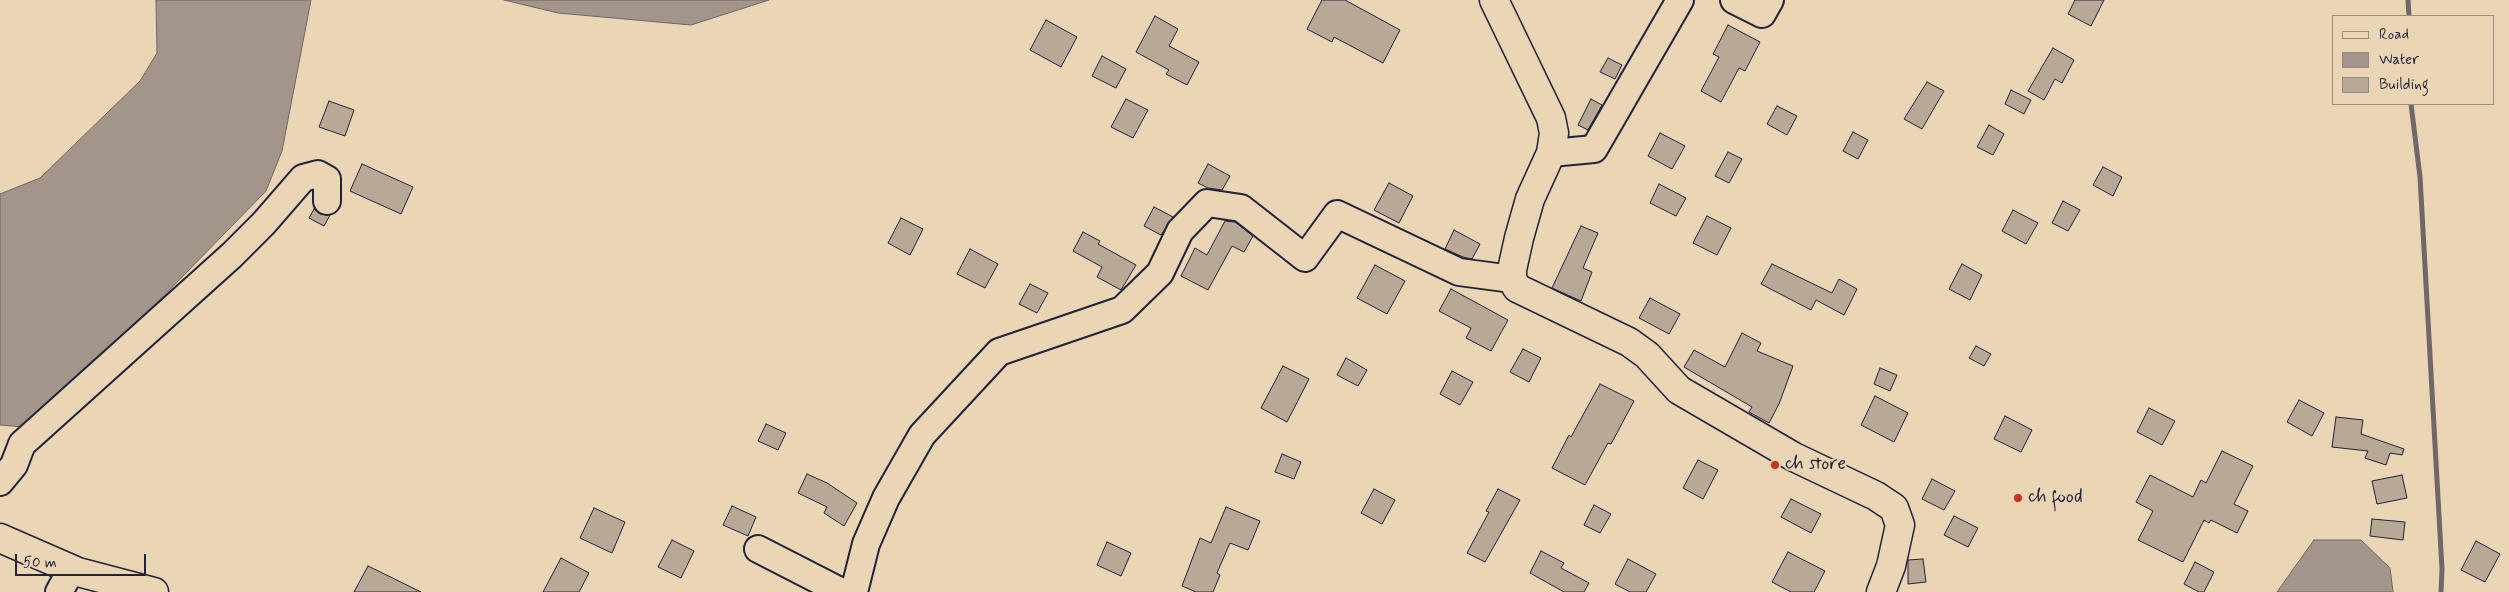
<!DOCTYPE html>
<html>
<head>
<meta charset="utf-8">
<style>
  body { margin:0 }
  #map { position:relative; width:2509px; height:592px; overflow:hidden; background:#ead5b4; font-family:Mynerve,sans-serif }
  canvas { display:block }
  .legend { position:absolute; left:2332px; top:15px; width:162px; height:90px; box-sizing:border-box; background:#ead5b4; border:1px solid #9a8d84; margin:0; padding:6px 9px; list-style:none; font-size:15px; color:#22223b }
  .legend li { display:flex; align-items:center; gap:10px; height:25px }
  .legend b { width:25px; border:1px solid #9a8d84 }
  .scale { position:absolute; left:15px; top:554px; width:131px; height:22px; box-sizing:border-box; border:2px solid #22223b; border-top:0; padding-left:6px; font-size:15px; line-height:18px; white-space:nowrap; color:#22223b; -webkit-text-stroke:4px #ead5b4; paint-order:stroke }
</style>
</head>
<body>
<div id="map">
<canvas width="2509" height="592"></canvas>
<ul class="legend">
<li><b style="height:6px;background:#ead5b4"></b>Road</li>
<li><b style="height:14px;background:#a39589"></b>Water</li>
<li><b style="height:14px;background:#b8a896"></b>Building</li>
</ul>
<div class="scale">50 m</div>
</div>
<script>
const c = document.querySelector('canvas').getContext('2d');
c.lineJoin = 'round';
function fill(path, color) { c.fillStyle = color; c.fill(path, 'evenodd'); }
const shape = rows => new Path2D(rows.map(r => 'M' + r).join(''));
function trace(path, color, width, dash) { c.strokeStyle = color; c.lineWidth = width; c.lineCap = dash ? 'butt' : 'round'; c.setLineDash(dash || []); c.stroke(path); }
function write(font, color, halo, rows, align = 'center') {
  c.font = font + ' Mynerve,sans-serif'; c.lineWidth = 4; c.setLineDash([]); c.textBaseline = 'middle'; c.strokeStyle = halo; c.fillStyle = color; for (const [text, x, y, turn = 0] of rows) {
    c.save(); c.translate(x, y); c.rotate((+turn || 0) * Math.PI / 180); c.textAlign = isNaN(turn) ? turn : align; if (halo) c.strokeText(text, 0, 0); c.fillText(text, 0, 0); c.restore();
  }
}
const water = shape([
  [156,0,311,0,282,151,266,191,147,313,23,427,0,425,0,194,40,178,140,81,157,53,156,0],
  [504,0,769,0,691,25,558,13,504,0],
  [2314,540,2361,540,2390,568,2393,592,2277,592,2314,540]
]);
const stream = shape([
  [2408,0,2409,16],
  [2411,104,2420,177,2442,569,2441,592]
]);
const building = shape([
  [1322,0,1345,0,1400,30,1383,63,1334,37,1332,42,1307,29,1322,0],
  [2075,0,2104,0,2091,26,2068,14,2075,0],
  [1155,16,1178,29,1169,46,1199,62,1187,85,1166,74,1169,70,1136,52,1155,16],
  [1046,20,1077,37,1061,67,1030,50,1046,20],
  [1728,25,1760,42,1745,71,1739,68,1721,102,1701,91,1719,57,1713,54,1728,25],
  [2053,48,2074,60,2062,83,2055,79,2044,100,2028,91,2053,48],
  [1102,56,1126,69,1116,88,1092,76,1102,56],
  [1608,58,1622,65,1615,79,1600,72,1608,58],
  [1927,82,1944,91,1922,129,1904,119,1927,82],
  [2011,90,2031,100,2024,114,2005,104,2011,90],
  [1126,99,1148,110,1133,138,1111,127,1126,99],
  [1591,99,1602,105,1588,130,1578,125,1591,99],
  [329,101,354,110,345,136,319,127,329,101],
  [1777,106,1797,116,1787,135,1767,124,1777,106],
  [1989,125,2004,134,1993,155,1977,147,1989,125],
  [1853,132,1868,140,1858,159,1843,151,1853,132],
  [1660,133,1685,146,1672,169,1648,156,1660,133],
  [1728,152,1742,159,1729,183,1715,176,1728,152],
  [362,164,413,187,401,214,350,191,362,164],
  [1208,164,1230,176,1222,190,1208,188,1198,183,1208,164],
  [2103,167,2122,177,2113,196,2093,185,2103,167],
  [1389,183,1413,196,1399,223,1374,210,1389,183],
  [1659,184,1686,198,1676,216,1650,203,1659,184],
  [2063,201,2080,210,2068,231,2052,223,2063,201],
  [1154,207,1173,217,1161,235,1144,226,1154,207],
  [314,209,320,214,330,215,324,226,309,218,314,209],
  [2013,210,2038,223,2026,244,2002,231,2013,210],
  [1707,216,1731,228,1717,255,1693,243,1707,216],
  [901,218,923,229,910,255,888,243,901,218],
  [1225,221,1235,222,1253,236,1244,252,1232,246,1208,290,1181,276,1195,248,1207,255,1225,221],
  [1581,226,1598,233,1583,268,1592,272,1581,301,1552,288,1581,226],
  [1454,230,1480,244,1472,259,1463,257,1445,249,1454,230],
  [1083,232,1100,241,1098,244,1136,265,1121,290,1097,277,1102,267,1073,251,1083,232],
  [970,249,998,264,985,288,957,274,970,249],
  [1772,264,1832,293,1839,279,1857,289,1844,315,1816,300,1811,310,1761,284,1772,264],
  [1962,264,1982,275,1970,300,1949,289,1962,264],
  [1375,265,1405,281,1387,314,1357,298,1375,265],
  [1030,284,1048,293,1037,313,1019,304,1030,284],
  [1451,289,1508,320,1491,351,1466,338,1471,328,1439,311,1451,289],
  [1650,298,1680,314,1669,334,1639,318,1650,298],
  [1742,333,1761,343,1757,351,1793,366,1779,404,1769,423,1749,412,1752,407,1684,367,1694,350,1725,367,1742,333],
  [1976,346,1991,354,1984,366,1969,358,1976,346],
  [1523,349,1541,358,1529,382,1510,372,1523,349],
  [1346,358,1367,370,1358,386,1337,375,1346,358],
  [1283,366,1309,379,1287,422,1261,408,1283,366],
  [1880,368,1897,375,1890,391,1874,384,1880,368],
  [1452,371,1473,382,1460,405,1440,394,1452,371],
  [1600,384,1634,401,1611,444,1608,443,1585,485,1552,468,1569,435,1571,437,1600,384],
  [1875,396,1908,413,1894,442,1861,425,1875,396],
  [2299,400,2324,413,2312,436,2287,422,2299,400],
  [2149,408,2175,421,2162,445,2137,432,2149,408],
  [2005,416,2032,430,2021,452,1994,439,2005,416],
  [2336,417,2363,420,2361,434,2404,449,2402,455,2390,453,2386,465,2365,458,2368,451,2332,447,2336,417],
  [766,424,786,433,778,450,758,441,766,424],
  [2222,451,2253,466,2234,504,2248,511,2237,533,2211,520,2209,523,2204,520,2183,562,2138,540,2153,511,2136,502,2150,475,2193,497,2201,480,2206,483,2222,451],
  [1282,454,1301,462,1294,479,1275,472,1282,454],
  [1698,460,1718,470,1703,499,1683,488,1698,460],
  [807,474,827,483,857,503,844,526,824,513,827,507,798,493,807,474],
  [2402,475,2407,498,2377,504,2372,481,2402,475],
  [1932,479,1955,491,1944,510,1922,499,1932,479],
  [1374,489,1395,500,1382,524,1361,513,1374,489],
  [1498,489,1520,500,1485,562,1467,553,1489,512,1486,511,1498,489],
  [1791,499,1821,514,1811,533,1781,517,1791,499],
  [1594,505,1611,514,1600,533,1584,525,1594,505],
  [732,506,756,517,748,536,723,525,732,506],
  [1226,507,1260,521,1248,550,1230,543,1217,573,1220,575,1213,592,1196,592,1182,586,1200,538,1211,543,1226,507],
  [594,508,625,522,612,553,580,538,594,508],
  [1954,516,1978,528,1968,547,1944,535,1954,516],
  [2372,519,2405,522,2403,540,2370,536,2372,519],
  [672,540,694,551,681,578,658,567,672,540],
  [2476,541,2500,554,2485,582,2461,570,2476,541],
  [1107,542,1131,553,1121,576,1097,565,1107,542],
  [1541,551,1564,563,1561,568,1589,583,1584,592,1564,592,1530,573,1541,551],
  [1788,552,1825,571,1814,592,1791,592,1772,582,1788,552],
  [561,558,589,573,579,592,543,592,561,558],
  [1628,559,1656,574,1646,592,1630,592,1615,584,1628,559],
  [1923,559,1926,582,1908,584,1908,560,1923,559],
  [2195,562,2214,572,2204,592,2199,592,2184,584,2195,562],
  [368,566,421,592,354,592,368,566]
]);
const minor = shape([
  [1734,0,1762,14,1770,0],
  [1551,153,1594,149,1680,0],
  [0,482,14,465,22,444,232,255,264,223,303,178,318,174,327,179,327,201],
  [758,549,842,592],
  [59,592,72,569],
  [854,592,866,544,886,498,922,435,999,352,1122,310,1160,273,1180,231,1207,203,1241,208,1305,258,1337,214,1459,272,1512,279]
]);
const major = shape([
  [1494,0,1551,118,1554,133,1551,153,1530,199,1519,238,1512,270,1512,279,1517,288,1629,342,1647,355,1679,390,1794,457,1876,496,1894,508,1900,525,1891,566,1881,592],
  [0,538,78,572,154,592]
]);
const markers = [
  [1775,465,5,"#c8321e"],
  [2018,498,5,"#c8321e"]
];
const poiNames = [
  ["ch store",1785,465],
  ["ch food",2028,498]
];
fill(water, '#a39589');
trace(water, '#6f676a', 1);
trace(stream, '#6f676a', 5);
fill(building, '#b8a896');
trace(building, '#22223b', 1);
trace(minor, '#22223b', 30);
trace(major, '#22223b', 31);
trace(minor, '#ead5b4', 26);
trace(major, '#ead5b4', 28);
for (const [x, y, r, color] of markers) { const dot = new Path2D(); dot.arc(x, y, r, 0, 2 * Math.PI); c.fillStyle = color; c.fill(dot); trace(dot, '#ead5b4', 2); }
write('19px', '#22223b', '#ead5b4', poiNames, 'left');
</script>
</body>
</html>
